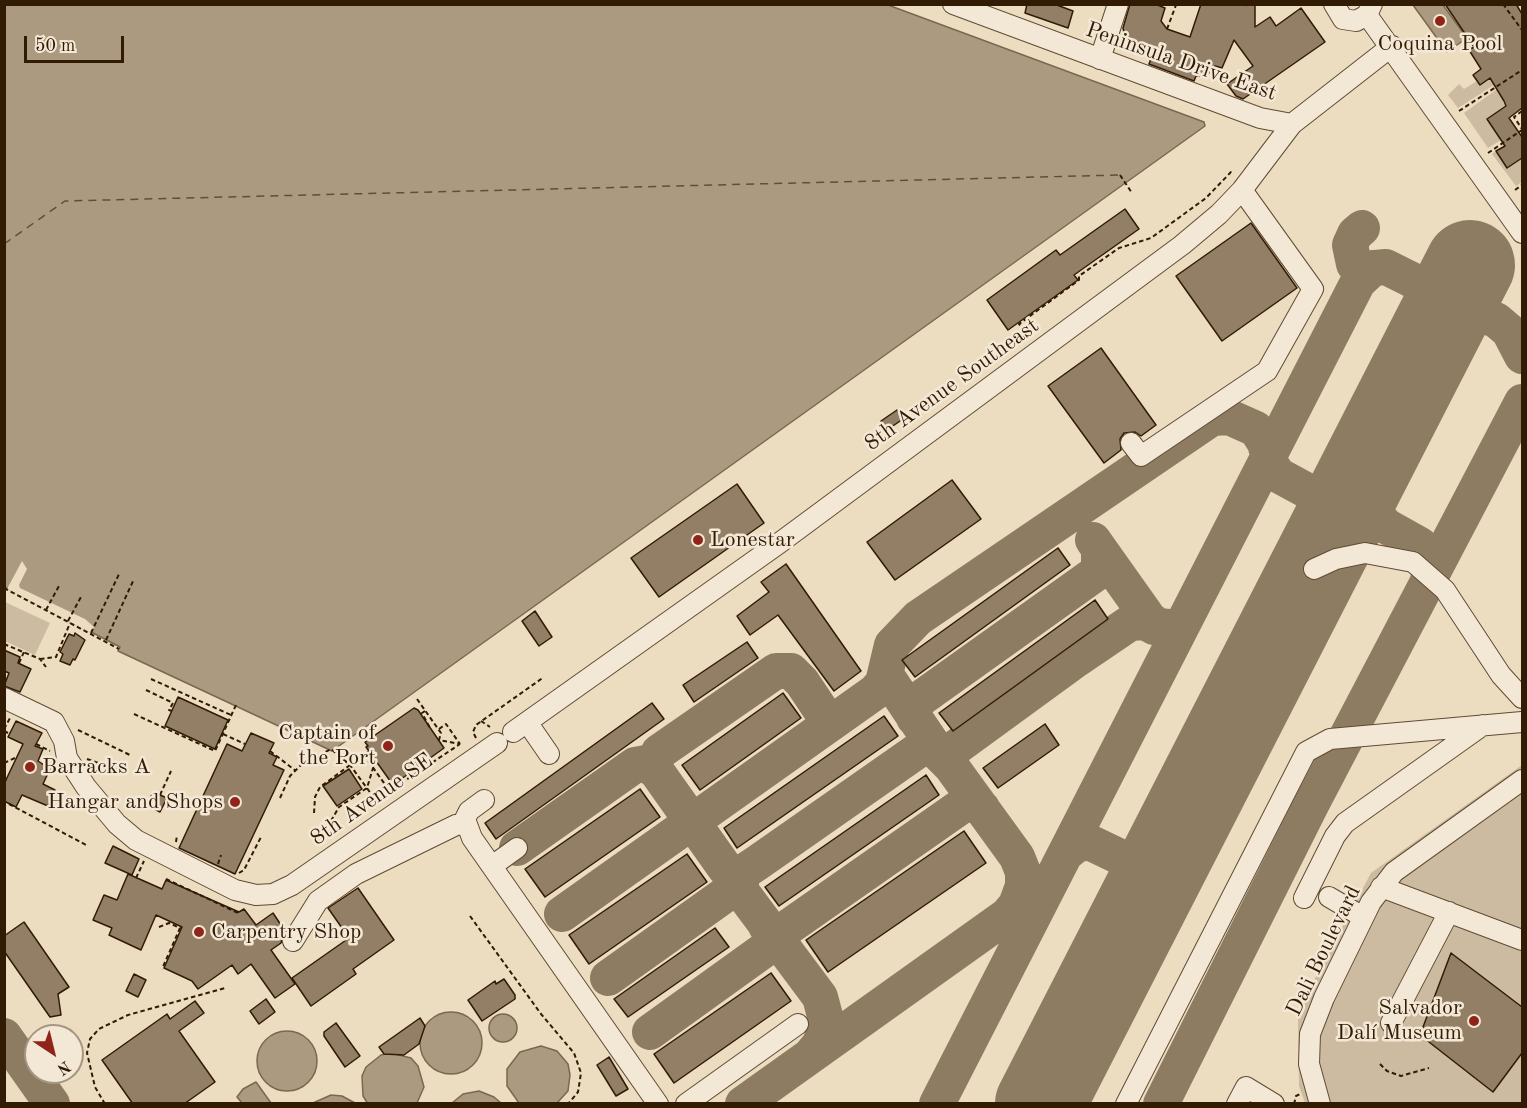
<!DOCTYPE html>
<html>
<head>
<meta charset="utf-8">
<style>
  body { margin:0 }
  #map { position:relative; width:1527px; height:1108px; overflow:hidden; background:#ecdcc0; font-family:"Old Standard TT",serif }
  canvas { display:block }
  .frame { position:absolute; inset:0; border:6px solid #311b05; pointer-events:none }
  .north { position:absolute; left:24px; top:1024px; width:60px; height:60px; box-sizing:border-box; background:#f3e8d6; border:2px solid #a59682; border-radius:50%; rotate:145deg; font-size:16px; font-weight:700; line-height:24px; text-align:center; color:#311b05 }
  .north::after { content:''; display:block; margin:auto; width:21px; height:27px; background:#8f2418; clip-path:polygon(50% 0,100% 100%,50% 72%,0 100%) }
  .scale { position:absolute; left:24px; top:36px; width:100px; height:27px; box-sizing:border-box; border:3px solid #311b05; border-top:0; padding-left:8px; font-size:18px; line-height:21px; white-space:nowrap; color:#311b05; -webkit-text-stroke:4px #f3e8d6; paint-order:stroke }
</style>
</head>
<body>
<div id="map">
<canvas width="1527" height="1108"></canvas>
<div class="frame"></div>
<div class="north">N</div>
<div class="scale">50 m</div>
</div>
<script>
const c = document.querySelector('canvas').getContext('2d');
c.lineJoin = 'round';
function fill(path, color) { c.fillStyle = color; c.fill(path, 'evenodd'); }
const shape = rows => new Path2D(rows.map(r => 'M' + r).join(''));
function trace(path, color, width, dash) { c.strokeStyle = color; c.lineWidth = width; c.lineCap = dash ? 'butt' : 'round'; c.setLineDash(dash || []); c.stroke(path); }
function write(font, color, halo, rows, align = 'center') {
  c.font = font + ' "Old Standard TT",serif'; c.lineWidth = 5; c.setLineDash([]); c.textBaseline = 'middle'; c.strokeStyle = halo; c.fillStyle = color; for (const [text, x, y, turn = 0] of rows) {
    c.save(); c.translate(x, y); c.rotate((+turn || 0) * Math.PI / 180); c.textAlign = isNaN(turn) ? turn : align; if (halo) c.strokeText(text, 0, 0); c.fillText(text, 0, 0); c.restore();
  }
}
const green = shape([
  [1522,71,1522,88,1503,102,1512,115,1509,117,1503,108,1487,119,1501,140,1488,148,1464,113],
  [1489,79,1494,85,1458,108,1448,95,1459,84,1464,89,1477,81,1480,85],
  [1496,151,1507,168,1522,158,1522,182,1516,186,1492,154],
  [5,602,50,623,35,655,5,641],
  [1522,765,1522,771,1414,848,1317,994,1312,1103,1305,1103,1299,1086,1298,1019,1311,986,1371,873],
  [1522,790,1522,1103,1328,1104,1315,1050,1322,1021,1370,922,1393,885]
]);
const water = shape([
  [4,5,888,5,1204,122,1205,126,332,751,118,651,120,647,5,587,4,5],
  [1413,5,1443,5,1467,38,1447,52,1413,5],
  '420 1043a31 31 0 1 1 62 0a31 31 0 1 1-62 0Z',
  '489 1028a14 14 0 1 1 28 0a14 14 0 1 1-28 0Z',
  '257 1061a30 30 0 1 1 60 0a30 30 0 1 1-60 0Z',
  [541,1046,557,1051,568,1064,570,1075,568,1091,557,1103,519,1103,507,1086,507,1069,520,1052,541,1046],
  [391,1053,411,1058,418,1066,424,1087,417,1103,368,1104,363,1096,362,1076,366,1067,381,1055,391,1053],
  [256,1082,271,1103,242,1103,237,1097,243,1089,256,1082],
  [479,1091,494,1097,501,1103,452,1103,463,1094,479,1091],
  [331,1095,342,1096,355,1103,313,1103,331,1095]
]);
const pier = shape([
  [22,561,27,569,19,585,20,588,85,619,94,627,91,633,7,589]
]);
const ferry = shape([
  [4,244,65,201,1120,175]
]);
const taxiway = shape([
  [1362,228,1355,234,1350,245,1354,264,1364,269,1386,267,1428,288,1440,301,1441,324],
  [1435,335,1453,319,1484,316,1496,320,1509,331,1522,356],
  [1386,526,1420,545,1427,557,1429,577],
  [1093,540,1149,619,1158,626,1169,627],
  [1329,543,1339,530,1349,524,1370,522,1386,526,1364,501,1361,480],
  [886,675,939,754,951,766,1017,857,1023,872,1023,886,1016,905,1006,917],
  [914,718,913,707,917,701,1095,574,1099,567,1099,549],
  [951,766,951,755,955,748,1077,659,1130,623,1145,622,1154,627],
  [657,772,654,763,659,752,776,671,791,671,802,682,824,715,824,725,820,731],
  [517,848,635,765,646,763,657,772,725,868,733,873,745,871],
  [1065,854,1076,845,1089,842,1139,866],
  [741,876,741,891,820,997,825,1016,825,1029,820,1044,810,1056],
  [1139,912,1147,885,1146,875,1139,866,1154,865,1169,853],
  [562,914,875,692,883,683,892,645,918,618,1212,418,1229,417,1256,429,1265,443,1270,463,1278,475,1326,501],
  [766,926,778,931,787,928,963,805,974,804,982,808],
  [608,978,726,894,745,871,757,863,920,749,925,739,923,731],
  [650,1032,764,950,787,928],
  [4,1036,52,1104],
  [743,1104,1043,890],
  [937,1104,1358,282,1373,268],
  [1161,1104,1311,805,1522,402]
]);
const runway = shape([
  [1040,1104,1470,265]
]);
const building = shape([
  [1027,4,1054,4,1073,11,1068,28,1025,13,1027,4],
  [1130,4,1155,4,1165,8,1161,21,1167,29,1190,37,1201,4,1255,4,1255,27,1270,17,1276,26,1301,8,1325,42,1243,99,1236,96,1227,84,1253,66,1234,40,1222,68,1215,66,1207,75,1196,76,1194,81,1149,64,1152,56,1133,50,1126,41,1123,28,1130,4],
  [1445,4,1516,4,1522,14,1522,108,1509,118,1522,137,1522,158,1507,168,1496,151,1505,146,1487,119,1506,106,1504,101,1490,78,1480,85,1473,75,1481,69,1469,50,1474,47,1445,4],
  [1125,209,1139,229,1074,275,1078,280,1008,330,987,300,1056,250,1060,255,1125,209],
  [1251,223,1297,288,1222,341,1176,276,1251,223],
  [1101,348,1156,425,1141,436,1135,432,1124,433,1120,439,1121,450,1104,463,1048,386,1101,348],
  [897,410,903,419,887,430,881,421,897,410],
  [952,480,981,519,895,580,867,542,952,480],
  [737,484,764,523,659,597,631,558,737,484],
  [1058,548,1070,565,915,677,902,660,1058,548],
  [786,564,861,671,834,691,778,615,750,635,737,616,769,592,761,582,786,564],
  [1095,600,1108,619,953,731,939,713,1095,600],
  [535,611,552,637,539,646,522,621,535,611],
  [75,633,85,640,75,660,73,659,70,665,60,661,63,654,60,652,69,634,74,636,75,633],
  [747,642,758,658,694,702,683,685,747,642],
  [4,650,20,657,18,663,31,669,20,692,4,686,9,673,4,671,4,650],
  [783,693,801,718,700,790,682,765,783,693],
  [178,697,228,720,215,749,165,726,178,697],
  [652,703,664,719,496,839,485,823,652,703],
  [414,708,418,710,444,748,393,785,366,747,368,746,365,742,414,708],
  [884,716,898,736,737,848,724,828,884,716],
  [16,721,42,733,35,746,43,749,38,761,50,769,43,784,55,790,48,806,22,795,16,807,4,801,4,784,23,744,8,737,16,721],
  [1045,724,1059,745,998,788,983,768,1045,724],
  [251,733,274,743,269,753,277,757,273,765,284,770,235,874,179,848,227,744,242,751,251,733],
  [349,769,362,789,337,806,323,786,349,769],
  [926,775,939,795,779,906,765,887,926,775],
  [640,789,660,817,545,897,525,869,640,789],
  [153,792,167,798,160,812,147,805,153,792],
  [964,831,986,863,828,972,806,940,964,831],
  [113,846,139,859,132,875,105,863,113,846],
  [687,854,707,882,589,964,569,935,687,854],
  [128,874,162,889,166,880,239,912,244,909,256,925,273,913,285,931,281,943,271,950,295,984,275,998,251,964,238,974,232,965,198,989,192,981,164,968,182,927,156,915,141,950,109,935,112,928,93,920,104,895,117,900,128,874],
  [358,888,394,940,353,969,356,974,311,1006,292,978,349,938,328,908,358,888],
  [24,922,69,987,58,994,61,1015,50,1017,4,951,4,936,24,922],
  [715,928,729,947,628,1017,614,999,715,928],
  [1451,953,1522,1007,1522,1053,1493,1092,1420,1035,1451,953],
  [771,973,791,1001,674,1083,654,1054,771,973],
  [134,974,146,980,138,997,126,991,134,974],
  [504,979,515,995,515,999,482,1021,468,1000,495,981,496,984,504,979],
  [266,999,275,1012,259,1024,250,1011,266,999],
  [195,1001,204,1013,179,1031,215,1082,184,1104,133,1104,102,1060,167,1014,170,1019,195,1001],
  [420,1018,425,1026,419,1044,404,1055,384,1054,379,1047,420,1018],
  [336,1023,360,1056,345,1067,324,1036,324,1032,336,1023],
  [609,1057,628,1089,616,1096,597,1065,609,1057]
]);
const path = shape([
  [1503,4,1522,30],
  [1246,6,1247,4],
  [1167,29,1176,5],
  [1459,111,1522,70],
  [1522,111,1514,117,1522,129],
  [1488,153,1522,130],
  [1120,175,1132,193],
  [1515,190,1522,185],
  [1025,331,1019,324,1079,280,1079,276,1119,248,1151,238,1206,198,1231,172,1234,172],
  [4,588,119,649],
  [46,610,60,584],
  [68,621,82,595],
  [91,633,120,572],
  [106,640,134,579],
  [4,644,40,659,46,667],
  [40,659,56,657,70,623],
  [19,663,24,652],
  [151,679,231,715],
  [146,690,173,703,169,710,172,711],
  [417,699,441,733,439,740,460,744],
  [425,711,422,713,430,728],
  [134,714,215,751,236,705],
  [481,721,490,727],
  [4,729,10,718],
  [439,729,446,724,460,744],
  [78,730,132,756],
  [4,731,10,734],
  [223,734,245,744],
  [476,738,473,732,476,725,544,677],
  [36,744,50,751],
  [270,751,296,771],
  [364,755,389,790],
  [87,759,124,772],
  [4,763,17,757],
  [4,779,6,781],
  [160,795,171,771],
  [280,798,290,776,301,765,331,749,350,765,380,806],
  [376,800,460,744],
  [9,804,88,846],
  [314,813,315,797,320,787,368,752,378,765],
  [331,821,339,807,367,788,373,768],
  [176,842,177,835],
  [218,864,221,855],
  [239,873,244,870,261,837],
  [136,878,144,861],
  [166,879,238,913],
  [470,916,541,1014,574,1053,581,1073,578,1092,568,1104],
  [159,927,169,923,180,928,162,969],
  [1380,1064,1387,1071,1401,1076,1429,1068],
  [105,1104,95,1087,87,1053,90,1039,99,1029,128,1015,225,988],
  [1294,1104,1296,1096,1300,1094]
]);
const minor = shape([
  [953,4,1260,118,1292,124],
  [1334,4,1343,19,1356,21,1367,15,1372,4],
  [1367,15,1522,233],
  [1100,59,1118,4],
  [1131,443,1141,456,1267,371,1313,289,1242,190],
  [1314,569,1336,559,1365,553,1413,562,1445,590,1501,675,1522,698],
  [4,698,54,722,64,741,67,758,86,787,117,824,136,840,235,890,256,895,273,894,292,885,497,743],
  [527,722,549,754],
  [513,732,778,544,1182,245,1219,214,1242,190,1292,124,1392,46],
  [484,800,469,811,465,819,472,838,658,1104],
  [492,866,517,848],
  [1381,887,1522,940],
  [1329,897,1363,917],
  [1304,898,1335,836,1345,823,1483,725],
  [293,941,318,901,356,874,456,825,466,824],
  [1391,1023,1449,912],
  [686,1104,798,1024],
  [1126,1104,1306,752,1330,739,1522,722],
  [1237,1104,1246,1087,1274,1104],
  [1320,1104,1309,1064,1310,1034,1324,998,1371,902,1394,872,1522,780]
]);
const markers = [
  [1440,21,6,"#8f2418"],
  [698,540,6,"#8f2418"],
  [388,746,6,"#8f2418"],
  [30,767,6,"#8f2418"],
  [235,802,6,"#8f2418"],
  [199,932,6,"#8f2418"],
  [1474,1021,6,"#8f2418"]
];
const poiNames = [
  ["Coquina Pool",1440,44,"center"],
  ["Lonestar",710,540],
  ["Captain of",376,733,"right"],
  ["the Port",376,758,"right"],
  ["Barracks A",42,767],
  ["Hangar and Shops",223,802,"right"],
  ["Carpentry Shop",211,932],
  ["Salvador",1462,1008,"right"],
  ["Dalí Museum",1462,1033,"right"]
];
const streetNames = [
  ["Peninsula Drive East",1181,62,19],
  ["8th Avenue Southeast",952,385,-36],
  ["8th Avenue SE",372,800,-35],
  ["Dali Boulevard",1324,951,-64]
];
fill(green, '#ccbba0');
fill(water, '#ac9a80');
trace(water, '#7b674f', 1.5);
fill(pier, '#ecdcc0');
trace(ferry, '#624e36', 1.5, [8, 6]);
trace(taxiway, '#8e7c62', 36);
trace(runway, '#8e7c62', 90);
fill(building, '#927f66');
trace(building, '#311b05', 1.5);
trace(minor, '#604b34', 22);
trace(path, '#311b05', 2, [4.5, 3]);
trace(minor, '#f3e8d6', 20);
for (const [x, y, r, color] of markers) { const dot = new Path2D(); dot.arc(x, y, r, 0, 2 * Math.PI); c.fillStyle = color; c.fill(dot); trace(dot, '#f3e8d6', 2); }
write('22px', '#311b05', '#f3e8d6', poiNames, 'left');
write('22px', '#311b05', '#f3e8d6', streetNames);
</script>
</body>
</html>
